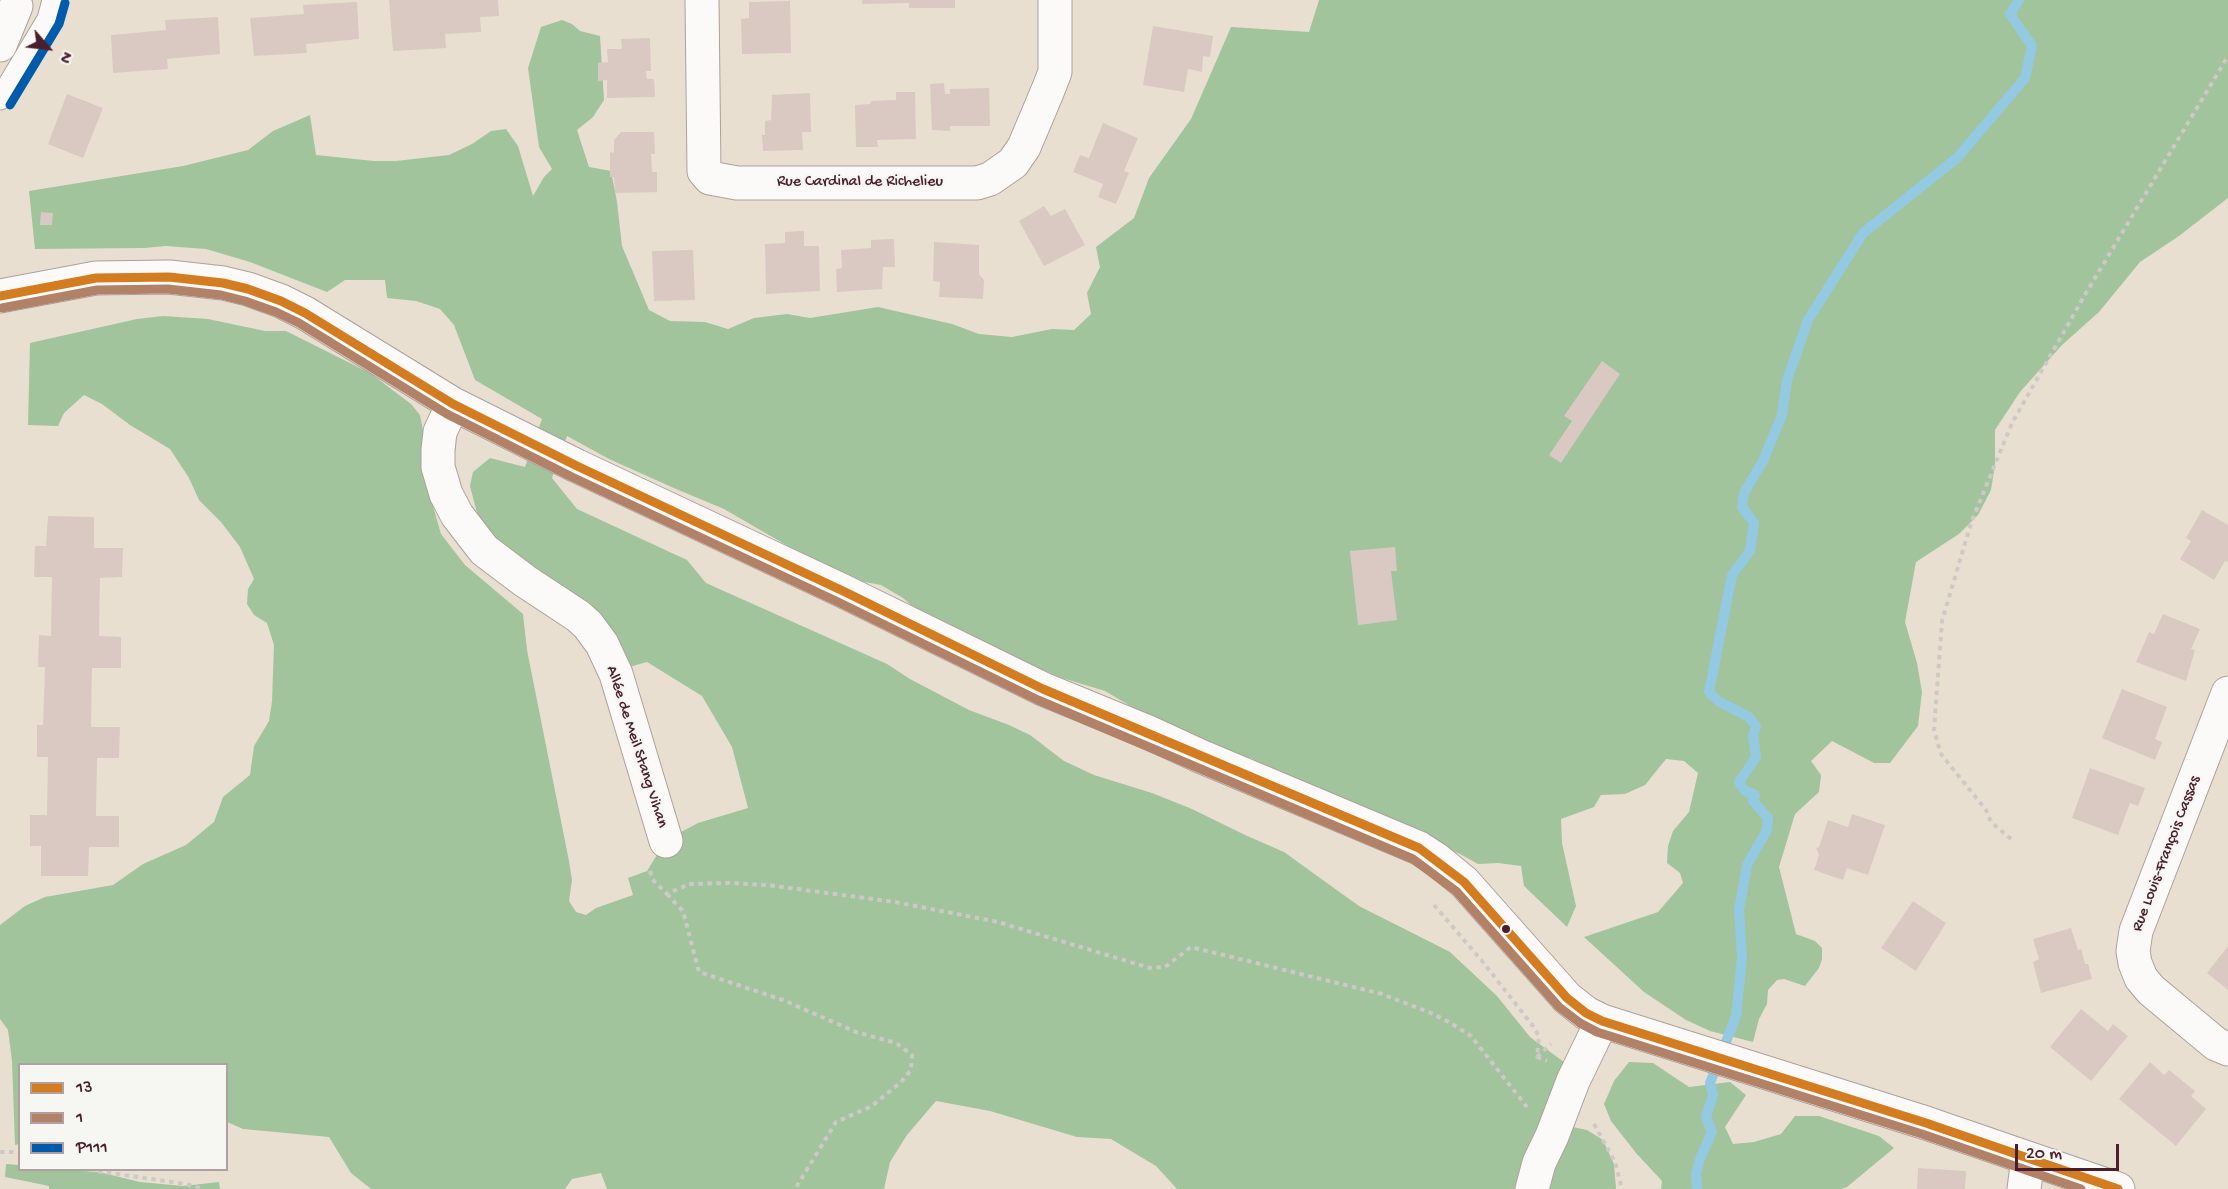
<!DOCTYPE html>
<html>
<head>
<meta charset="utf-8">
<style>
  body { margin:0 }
  #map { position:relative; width:2228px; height:1189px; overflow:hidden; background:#e9dfd1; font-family:"Gochi Hand",sans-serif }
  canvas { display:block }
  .legend { position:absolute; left:18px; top:1063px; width:210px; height:108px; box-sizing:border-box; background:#f6f6f2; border:2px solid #b1a0a2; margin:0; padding:8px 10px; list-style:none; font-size:18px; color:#4a1f2b }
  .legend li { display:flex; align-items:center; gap:12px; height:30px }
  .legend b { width:30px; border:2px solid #b1a0a2 }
  .north { position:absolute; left:18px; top:18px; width:60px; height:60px; -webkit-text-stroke:4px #f6f6f2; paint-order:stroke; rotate:118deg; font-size:16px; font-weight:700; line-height:24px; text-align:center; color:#4a1f2b }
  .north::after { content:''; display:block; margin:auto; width:21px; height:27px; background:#4a1f2b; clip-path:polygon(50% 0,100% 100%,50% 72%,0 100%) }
  .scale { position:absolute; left:2015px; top:1144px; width:104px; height:27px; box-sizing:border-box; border:3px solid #4a1f2b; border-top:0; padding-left:8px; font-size:18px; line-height:21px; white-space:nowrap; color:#4a1f2b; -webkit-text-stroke:4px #f6f6f2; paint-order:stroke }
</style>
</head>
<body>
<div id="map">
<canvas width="2228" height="1189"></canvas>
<ul class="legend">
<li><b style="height:8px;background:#d47d20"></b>13</li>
<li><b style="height:8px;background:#b18168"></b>1</li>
<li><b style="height:8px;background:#005caa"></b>P111</li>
</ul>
<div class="north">N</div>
<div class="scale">20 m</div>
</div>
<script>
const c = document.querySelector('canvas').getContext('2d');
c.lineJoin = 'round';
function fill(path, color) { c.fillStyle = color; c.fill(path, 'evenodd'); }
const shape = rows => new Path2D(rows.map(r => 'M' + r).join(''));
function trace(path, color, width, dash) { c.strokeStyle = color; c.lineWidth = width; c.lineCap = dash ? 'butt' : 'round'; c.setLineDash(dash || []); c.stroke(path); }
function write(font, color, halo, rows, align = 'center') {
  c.font = font + ' "Gochi Hand",sans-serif'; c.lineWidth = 4.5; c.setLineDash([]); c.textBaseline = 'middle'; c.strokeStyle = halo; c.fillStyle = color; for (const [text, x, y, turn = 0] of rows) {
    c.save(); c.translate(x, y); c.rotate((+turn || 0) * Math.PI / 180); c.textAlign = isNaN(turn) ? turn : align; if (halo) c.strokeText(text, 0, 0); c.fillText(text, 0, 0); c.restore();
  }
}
const forest = shape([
  [1319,0,2228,0,2228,198,2179,236,2140,262,2099,312,2062,345,2020,392,1995,430,1995,464,1991,490,1978,515,1959,534,1916,562,1905,622,1917,663,1922,692,1918,726,1890,763,1874,763,1832,741,1811,761,1821,775,1819,792,1795,814,1779,867,1796,934,1815,941,1822,948,1822,959,1819,968,1805,986,1784,979,1777,980,1768,990,1767,1004,1759,1019,1753,1042,1710,1031,1686,1020,1644,992,1584,937,1658,912,1683,883,1680,873,1667,863,1668,846,1673,831,1689,812,1698,773,1684,761,1666,759,1645,785,1625,794,1601,795,1594,807,1561,819,1562,843,1576,906,1567,927,1524,886,1521,866,1498,863,1478,864,1460,854,1327,798,1251,758,1211,754,1105,691,1062,678,933,624,903,598,881,585,843,578,724,509,676,489,609,459,567,436,552,478,577,509,687,560,706,583,887,664,910,679,969,710,1009,725,1030,735,1064,761,1094,775,1152,793,1192,809,1245,835,1284,852,1359,906,1450,952,1497,996,1530,1037,1572,1068,1558,1124,1587,1130,1603,1140,1614,1164,1616,1189,1177,1189,1156,1166,1111,1139,1077,1137,990,1111,936,1101,907,1135,890,1162,884,1189,607,1189,601,1173,572,1179,565,1189,371,1189,351,1173,329,1137,243,1129,227,1122,226,1064,20,1064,19,1144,15,1145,12,1061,8,1030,0,1019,0,925,25,906,45,897,113,885,143,864,186,845,214,822,223,797,250,775,254,746,269,721,272,701,274,645,267,623,254,615,247,604,248,589,254,579,240,547,221,522,199,500,189,478,170,449,130,425,102,404,84,395,64,413,58,426,28,425,30,343,137,319,163,316,208,319,265,331,286,331,370,373,411,404,420,415,427,450,430,496,441,534,465,565,523,614,527,650,569,861,572,880,569,901,576,912,586,915,596,908,633,895,628,878,647,871,666,840,698,823,748,808,732,747,702,696,647,662,629,667,496,544,477,513,470,486,473,472,490,458,525,467,542,419,475,380,454,325,440,309,416,301,387,298,385,280,345,280,327,292,250,262,206,249,166,246,144,248,35,249,29,191,183,166,248,150,273,131,310,115,316,155,374,161,396,161,449,155,472,144,491,131,506,129,518,146,533,196,544,177,552,169,539,147,528,68,541,27,562,20,572,24,580,31,600,36,604,100,593,117,577,130,589,167,611,171,617,202,622,246,649,310,670,321,705,322,728,329,754,318,787,314,810,318,878,307,952,324,979,334,1012,337,1052,329,1074,330,1091,314,1087,293,1100,267,1096,247,1134,218,1149,178,1191,119,1231,27,1309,32],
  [1629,1062,1653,1063,1689,1087,1730,1082,1746,1095,1725,1127,1733,1144,1754,1142,1781,1134,1795,1116,1819,1116,1879,1136,1894,1148,1847,1187,1841,1189,1661,1189,1662,1181,1636,1153,1611,1121,1604,1104,1614,1081],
  [6,1164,19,1165,20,1170,70,1170,99,1172,140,1182,183,1186,219,1182,220,1189,49,1189,49,1186,5,1177]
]);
const stream = shape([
  [1697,1189,1696,1174,1700,1159,1712,1132,1706,1117,1713,1095,1710,1083,1736,1016,1742,958,1739,910,1747,865,1767,830,1768,818,1753,801,1755,795,1745,791,1739,782,1756,757,1753,736,1756,726,1749,717,1718,701,1709,692,1732,575,1750,551,1754,523,1742,507,1744,493,1763,461,1782,415,1787,380,1808,320,1863,233,1957,158,2025,78,2032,46,2010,14,2019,0]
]);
const building = shape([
  [389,0,498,0,499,16,480,17,481,32,445,34,446,48,393,51],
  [862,0,955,0,955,8,909,8,909,3,862,4],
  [790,1,791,53,742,54,741,19,749,18,749,2],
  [357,2,359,39,306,44,307,53,254,56,250,18,304,14,303,5],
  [218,17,220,54,167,59,168,69,113,73,111,35,166,30,165,20],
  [1153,26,1213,36,1210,57,1203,56,1202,72,1188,69,1184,92,1143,85],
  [650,38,651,71,646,71,647,79,654,79,655,97,607,98,607,80,598,81,598,63,608,62,607,49,622,49,621,39],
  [944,83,945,94,950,94,950,89,989,88,990,126,950,126,950,131,932,130,930,84],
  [896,92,915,92,916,139,877,140,878,147,856,147,855,105,870,104,871,101,896,100],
  [810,93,811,132,802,132,803,150,763,151,762,135,765,135,765,121,771,120,772,95],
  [67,94,103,108,83,158,48,144],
  [1103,123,1138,138,1124,171,1129,173,1116,204,1098,197,1103,184,1073,172,1080,155,1089,158],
  [621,132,654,132,655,154,651,154,652,172,657,172,657,192,615,193,614,177,610,177,610,152,614,153,614,140],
  [1044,206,1051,216,1065,209,1085,245,1044,266,1019,221],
  [41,212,53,213,52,225,40,225],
  [804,231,804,246,819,246,820,291,766,294,765,244,785,243,785,232],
  [894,239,895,267,883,267,882,289,837,292,836,269,842,268,841,250,871,248,871,240],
  [934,242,979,245,979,274,984,280,983,299,939,297,940,282,933,281],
  [693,250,695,300,654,301,652,251],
  [1602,361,1620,374,1561,463,1549,455,1572,421,1564,416],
  [2202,510,2228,525,2228,562,2225,561,2214,580,2180,559,2191,541,2186,538],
  [48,516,94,517,94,548,123,548,122,577,100,578,99,636,121,637,121,668,92,668,91,727,120,727,119,758,97,758,96,816,119,816,119,847,89,847,88,876,41,876,41,846,30,846,30,815,47,815,48,757,37,757,37,725,43,725,45,667,38,667,39,635,51,636,52,577,34,577,35,546,46,546],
  [1395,547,1397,571,1391,571,1397,620,1358,625,1350,551],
  [2163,614,2200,629,2191,649,2195,650,2186,681,2136,662,2149,632,2154,634],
  [2122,689,2167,707,2155,739,2162,742,2155,760,2102,738],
  [2090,768,2145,788,2138,806,2130,803,2118,835,2072,818],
  [1852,814,1885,825,1868,875,1847,868,1843,880,1814,870,1819,855,1816,848,1819,847,1828,820,1848,827],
  [1913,901,1946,923,1916,971,1881,948],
  [2071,928,2078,950,2081,949,2085,964,2088,964,2092,979,2041,993,2033,962,2039,959,2033,939],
  [2228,946,2228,990,2207,973],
  [2081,1009,2108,1031,2113,1024,2128,1036,2091,1081,2050,1047],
  [2150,1062,2164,1075,2169,1070,2195,1091,2191,1096,2206,1109,2176,1146,2119,1099],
  [1918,1168,1966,1171,1965,1189,1917,1189]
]);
const path = shape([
  [2011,839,1991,822,1986,810,1941,754,1934,730,1942,621,1971,523,2012,423,2086,293,2228,56],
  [650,871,652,879,667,894,689,884,730,883,767,885,895,902,998,922,1150,968,1165,967,1191,947,1382,994,1431,1013,1449,1022,1471,1036,1527,1107],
  [667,894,683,911,699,972,783,1000,856,1032,896,1043,912,1055,911,1070,901,1082,872,1106,836,1122,795,1189],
  [1434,905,1482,961,1533,1026,1539,1036,1537,1057,1547,1061],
  [1537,1057,1551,1044],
  [1594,1124,1615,1162,1622,1189],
  [0,1152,20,1152],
  [89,1170,186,1184,204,1189]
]);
const lane = shape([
  [0,99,48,19,53,0]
]);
const street = shape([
  [702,0,704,171,710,178,737,183,977,183,990,179,1013,163,1024,147,1048,90,1055,72,1055,0],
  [0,45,16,6],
  [0,296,96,278,169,277,223,283,248,289,281,301,305,313,453,404,577,466,843,591,1043,689,1148,732,1200,756,1419,848,1436,859,1464,882,1567,998,1586,1013,1602,1021,1926,1123,2118,1189],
  [453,404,440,432,438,450,438,467,446,494,457,515,484,550,525,581,578,616,588,625,602,644,616,674,666,841],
  [2228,693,2136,931,2133,951,2135,963,2141,978,2151,990,2216,1044,2228,1049],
  [1532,1189,1539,1163,1552,1136,1573,1081,1602,1021],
  [2024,1189,2028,1158]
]);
const bus1 = shape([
  [0,296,96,278,169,277,223,283,248,289,281,301,305,313,453,404,577,466,843,591,1043,689,1419,848,1464,882,1567,998,1586,1013,1602,1021,1926,1123,2118,1189]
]);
const bus2 = shape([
  [2,308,97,290,168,289,221,295,245,301,276,312,299,323,447,414,572,477,838,602,1038,700,1413,859,1456,891,1559,1007,1580,1023,1597,1032,1922,1134,2081,1189]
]);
const bus3 = shape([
  [10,105,59,24,65,3]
]);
const markers = [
  [1506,929,5,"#4a1f2b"]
];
const streetNames = [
  ["Rue Cardinal de Richelieu",860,183],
  ["Allée de Meil Stang Vihan",636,747,72],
  ["Rue Louis-François Cassas",2167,854,-69]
];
fill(forest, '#a1c49d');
trace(stream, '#94c9e2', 10);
fill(building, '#d9c9c2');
trace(lane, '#aca19a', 23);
trace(street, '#aca19a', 35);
trace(path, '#cec9c7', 4, [4.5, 4.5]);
trace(lane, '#fcfaf8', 21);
trace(street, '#fcfaf8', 33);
trace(bus1, '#d47d20', 9);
trace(bus2, '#b18168', 9);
trace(bus3, '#005caa', 9);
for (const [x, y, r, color] of markers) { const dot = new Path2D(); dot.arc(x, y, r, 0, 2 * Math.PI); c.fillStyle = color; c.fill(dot); trace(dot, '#f6f6f2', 2); }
write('16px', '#4a1f2b', '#f6f6f2', streetNames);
</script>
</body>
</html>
